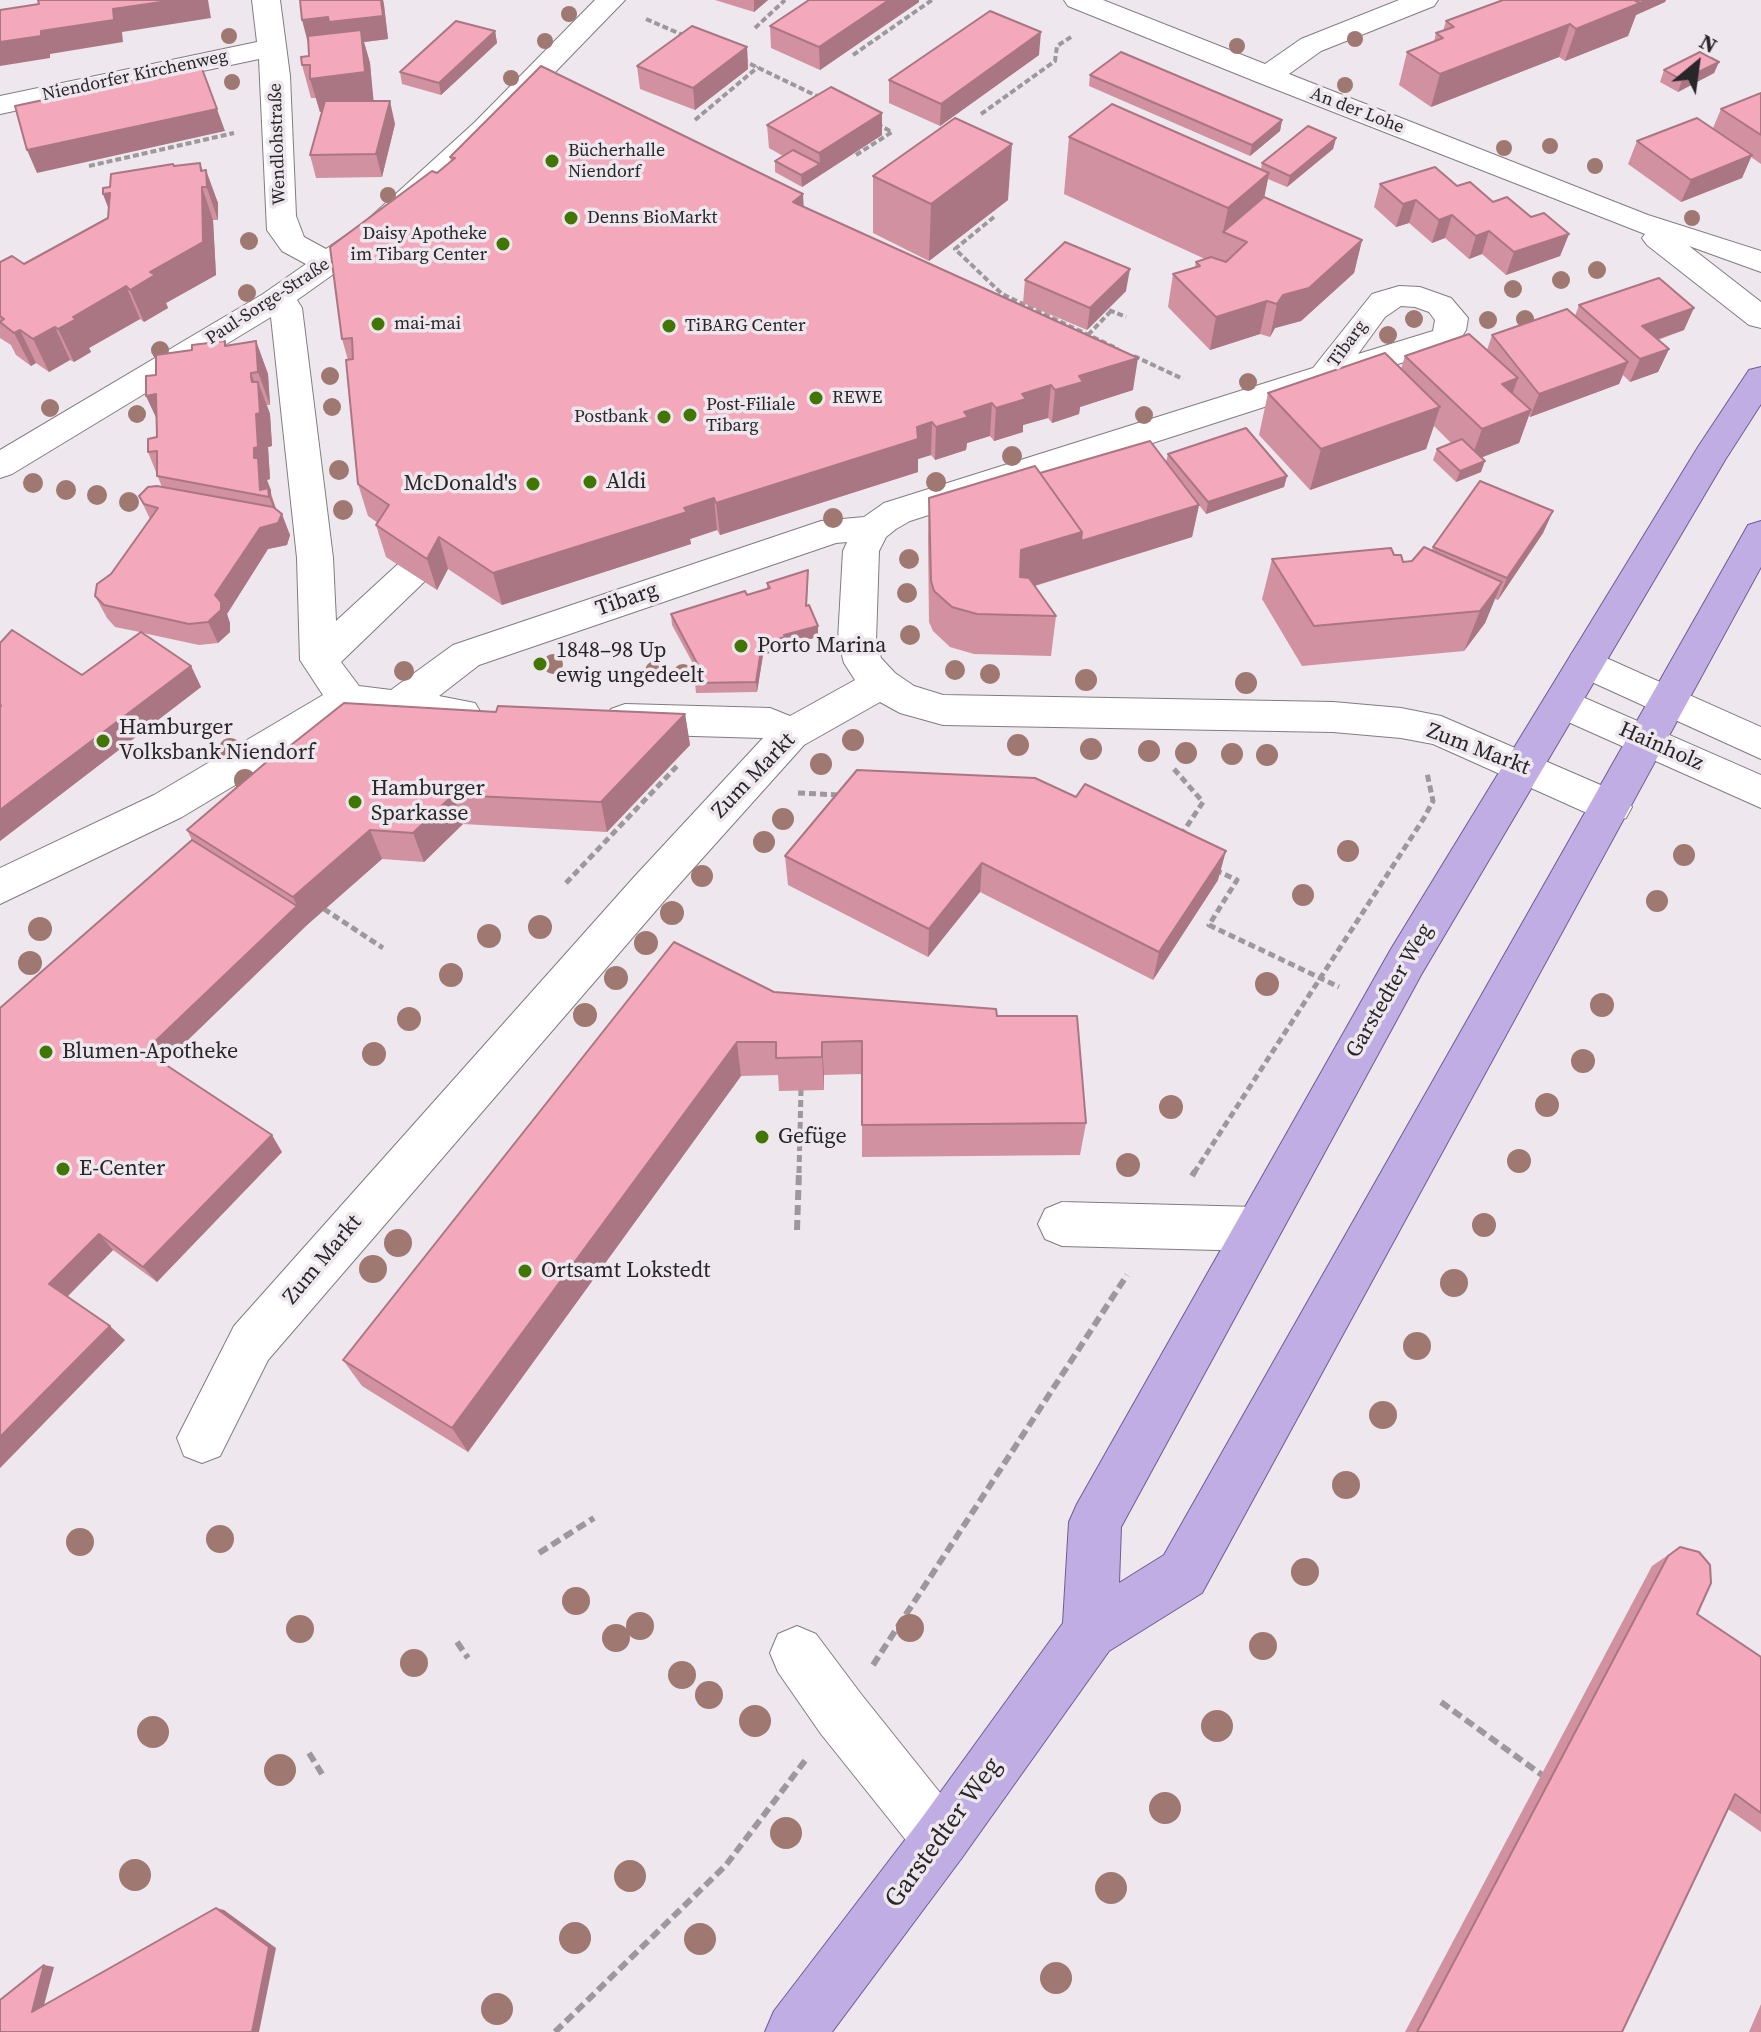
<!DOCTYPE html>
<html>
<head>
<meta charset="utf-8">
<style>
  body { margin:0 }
  #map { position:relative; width:1761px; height:2032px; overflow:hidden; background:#eee7ed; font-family:"Source Serif 4",serif }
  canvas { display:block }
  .north { position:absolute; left:1657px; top:24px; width:80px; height:80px; -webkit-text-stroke:6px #eee7ed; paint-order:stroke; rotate:29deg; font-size:22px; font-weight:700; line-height:32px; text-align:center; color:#282628 }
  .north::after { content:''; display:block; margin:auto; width:28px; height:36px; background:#282628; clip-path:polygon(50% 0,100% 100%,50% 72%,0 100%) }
</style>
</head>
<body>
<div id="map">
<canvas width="1761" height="2032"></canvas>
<div class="north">N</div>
</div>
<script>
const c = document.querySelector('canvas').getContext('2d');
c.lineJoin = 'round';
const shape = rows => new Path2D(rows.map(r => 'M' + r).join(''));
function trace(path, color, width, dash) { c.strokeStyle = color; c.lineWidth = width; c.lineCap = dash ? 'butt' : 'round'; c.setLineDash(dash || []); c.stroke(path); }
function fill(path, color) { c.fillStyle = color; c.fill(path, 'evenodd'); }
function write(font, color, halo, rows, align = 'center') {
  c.font = font + ' "Source Serif 4",serif'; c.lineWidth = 7; c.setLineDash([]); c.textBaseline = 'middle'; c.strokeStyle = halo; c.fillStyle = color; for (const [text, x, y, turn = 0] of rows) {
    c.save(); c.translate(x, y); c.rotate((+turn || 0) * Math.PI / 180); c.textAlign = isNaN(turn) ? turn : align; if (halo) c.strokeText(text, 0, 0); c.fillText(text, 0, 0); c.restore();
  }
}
const pathFar2 = shape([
  [646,19,685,36],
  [755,28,785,0],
  [853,55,932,0],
  [742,60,819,97],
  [981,114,1055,61,1057,46,1071,37],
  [695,120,758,67],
  [856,155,892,132,879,125],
  [89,166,234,133],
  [994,217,955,249,1002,294,1118,349],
  [1109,310,1126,317],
  [1088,335,1111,311],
  [1134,356,1183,379]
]);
const pathFar1 = shape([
  [1174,769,1203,802,1181,835],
  [798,793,840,795],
  [1215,870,1237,880,1209,925,1339,987],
  [566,883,678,765],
  [324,909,383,948],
  [799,1173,801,1090],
  [1194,1173,1424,818,1433,801,1427,773]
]);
const path = shape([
  [1192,1176,1195,1171],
  [797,1230,799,1171],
  [539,1553,594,1518],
  [457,1642,468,1658],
  [873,1665,1127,1275],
  [1441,1702,1542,1775],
  [309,1753,322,1774],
  [555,2032,726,1865,807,1758]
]);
const minor = shape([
  [252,0,280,0,290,76,296,216,304,237,326,249,365,222,475,122,595,0,625,0,495,134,387,236,297,300,302,308,333,558,336,621,398,564,411,560,424,564,429,573,424,582,341,662,359,686,391,690,453,645,821,521,864,517,884,503,1313,368,1372,294,1399,286,1420,287,1451,298,1468,318,1466,330,1457,345,910,521,896,529,886,537,879,551,876,640,881,658,895,673,914,686,943,695,1333,702,1401,708,1441,716,1626,796,1632,807,1626,818,1612,823,1598,818,1433,744,1401,738,1333,732,943,725,900,713,880,702,804,745,665,900,268,1360,220,1456,202,1463,184,1456,177,1438,234,1326,635,876,763,738,625,734,611,729,605,719,611,709,625,704,770,708,790,716,855,680,844,663,838,640,843,551,847,542,836,543,479,665,439,696,475,703,481,713,475,723,461,728,353,714,182,817,0,904,0,868,154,795,323,695,300,660,297,558,271,317,12,474,0,478,0,450,263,294,306,264,282,251,267,230,259,59,0,114,0,96,257,42,252,0],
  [1401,306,1415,307,1429,312,1435,320,1433,331,1358,354,1385,317,1401,306],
  [1064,0,1103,0,1265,64,1301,39,1399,0,1438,0,1434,6,1321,51,1289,74,1648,215,1761,251,1761,272,1689,246,1761,302,1761,328,1749,325,1647,245,1642,238,1645,234,1257,82,1068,6,1064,0],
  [1586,649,1761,727,1761,759,1572,673,1567,663,1572,653,1586,649],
  [1562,688,1761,775,1761,808,1548,713,1543,703,1548,693,1562,688],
  [1062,1202,1256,1207,1273,1214,1280,1229,1273,1244,1256,1251,1062,1246,1045,1239,1038,1224,1045,1209,1062,1202],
  [797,1626,816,1634,861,1694,961,1819,970,1839,961,1859,941,1868,921,1859,821,1734,778,1672,770,1653,778,1634,797,1626]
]);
const major = shape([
  [1761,367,1761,404,1725,460,1421,975,1121,1527,1119,1583,1164,1555,1743,534,1748,525,1761,521,1761,567,1202,1593,1109,1651,961,1859,832,2032,765,2032,774,2011,921,1819,1063,1623,1069,1522,1077,1504,1391,949,1698,447,1749,370,1761,367]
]);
const trees = [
  [569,14,8],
  [229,36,8],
  [1355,39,8],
  [545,41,8],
  [1237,46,8],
  [511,78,8],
  [232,82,8],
  [1345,85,8],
  [1550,146,8],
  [1504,148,8],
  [1595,166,8],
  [388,195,8],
  [1692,218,8],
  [249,241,9],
  [1597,270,9],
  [1561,280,9],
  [1513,289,9],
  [247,293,9],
  [1414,319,9],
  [1525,319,9],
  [1488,320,9],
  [1388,335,9],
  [160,350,9],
  [330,376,9],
  [1248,382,9],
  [332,407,9],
  [50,408,9],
  [137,414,9],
  [1144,415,9],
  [1012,456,10],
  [339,470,10],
  [936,482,10],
  [33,483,10],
  [66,490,10],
  [97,495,10],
  [129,502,10],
  [343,510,10],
  [833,518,10],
  [909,559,10],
  [907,593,10],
  [910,635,10],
  [553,664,10],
  [955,670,10],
  [404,671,10],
  [655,671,10],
  [683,674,10],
  [990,674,10],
  [1086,680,11],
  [1246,683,11],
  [853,740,11],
  [1018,745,11],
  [230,749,11],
  [1091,749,11],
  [1149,751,11],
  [1186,753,11],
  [1232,754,11],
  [1267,755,11],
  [821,764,11],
  [245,780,11],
  [783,819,11],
  [764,842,11],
  [1348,851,11],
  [1684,855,11],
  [702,876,11],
  [1303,895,11],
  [1657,901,11],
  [672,913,12],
  [540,927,12],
  [40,929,12],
  [489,936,12],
  [646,943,12],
  [30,963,12],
  [451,975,12],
  [616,978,12],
  [1267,984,12],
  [1602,1005,12],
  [585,1015,12],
  [409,1019,12],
  [374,1054,12],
  [1583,1061,12],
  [1547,1105,12],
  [1171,1107,12],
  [1519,1161,12],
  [1128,1165,12],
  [1484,1225,12],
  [398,1243,14],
  [373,1269,14],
  [1454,1283,14],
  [1417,1346,14],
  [1383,1415,14],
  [1346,1485,14],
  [220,1539,14],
  [80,1542,14],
  [1305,1572,14],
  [576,1601,14],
  [640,1626,14],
  [910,1628,14],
  [300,1629,14],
  [616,1638,14],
  [1263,1646,14],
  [414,1663,14],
  [682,1675,14],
  [709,1695,14],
  [755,1721,16],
  [1217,1726,16],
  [153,1732,16],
  [280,1770,16],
  [1165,1808,16],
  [786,1833,16],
  [135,1875,16],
  [630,1876,16],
  [1111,1888,16],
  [575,1938,16],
  [700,1939,16],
  [1056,1978,16],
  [497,2009,16]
];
const wall = shape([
  [381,0,383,0,384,5,388,39,364,42,370,63,373,101,395,124,382,177,316,178,310,155,322,111,320,112,316,98,311,98,302,65],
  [715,0,768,0,754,12],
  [809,0,919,0,919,2,820,70,771,48,770,26],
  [1503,0,1666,0,1665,2,1636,15,1628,36,1565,61,1559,57,1431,107,1399,85,1407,52,1434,42,1436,33,1443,31,1446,21],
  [495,31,497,43,441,95,402,84,400,72],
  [747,47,748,69,695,110,640,89,637,66],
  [1039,55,940,126,889,103,889,80],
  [1719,62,1714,73,1678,92,1660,82,1664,70],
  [1090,75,1282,120,1280,131,1250,156,1089,86],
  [1761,93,1761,164,1751,157,1742,178,1681,202,1628,164,1637,141,1713,128,1721,109],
  [767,125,882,135,802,187,775,172,775,161,783,156,769,148],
  [1069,137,1261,169,1262,163,1336,138,1333,149,1287,187,1268,179,1264,197,1362,240,1354,273,1301,321,1275,328,1270,337,1260,334,1210,350,1168,307,1173,274,1195,267,1196,262,1205,259,1064,194],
  [450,157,804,207,1133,390,1080,407,1079,414,1052,423,1048,418,1023,425,1023,432,994,441,990,436,967,443,966,450,935,460,931,455,918,459,918,472,720,535,717,530,690,539,691,544,502,605,448,569,437,590,386,557,376,525,378,523,368,516,358,484,348,360,342,339,437,173,451,162],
  [174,166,203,171,218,203,218,220,213,220,216,275,166,303,168,308,144,322,140,319,89,348,91,352,74,362,70,360,49,372,36,363,31,366,16,355,11,345,0,338,0,262,24,264,108,218,109,210,103,194,110,187],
  [873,176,1008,200,929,261,873,233],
  [1380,184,1457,186,1569,234,1560,256,1506,275,1482,254,1469,259,1445,238,1432,243,1409,223,1396,227,1374,207],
  [1025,280,1126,291,1087,330,1023,303],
  [1579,305,1684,330,1658,340,1669,349,1658,372,1630,382,1623,375,1619,384,1530,417,1529,415,1519,443,1481,457,1481,472,1456,482,1433,460,1437,449,1451,443,1434,426,1426,449,1310,490,1259,435,1268,393,1401,369,1405,356,1487,350,1492,335,1575,316],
  [225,341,227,345,256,341,268,374,270,405,267,405,270,414,272,446,268,447,270,479,267,480,276,509,290,535,287,545,268,549,227,614,230,623,230,632,218,643,199,645,143,633,191,666,201,687,0,841,0,643,82,675,140,632,115,627,107,618,95,596,150,519,139,496,162,487,148,452,157,437,157,419,146,396,156,375,192,350],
  [1168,454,1287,476,1284,487,1206,514,1199,505,1192,537,1035,586,1056,616,1051,656,974,654,950,647,933,631,929,622,928,539,929,498,1040,473,1166,462],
  [1553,511,1543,533,1498,600,1495,599,1485,623,1464,651,1302,666,1262,599,1272,559,1394,555,1403,562,1412,561,1432,550,1433,547],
  [808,570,807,605,818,637,786,645,786,648,763,655,757,692,696,693,695,683,697,671,672,625,671,614,747,595,767,589,767,583],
  [496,712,685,714,690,745,607,832,463,824,424,862,382,859,307,925,163,1063,282,1152,157,1282,113,1250,67,1297,125,1340,0,1468,0,1008,192,840,187,830,286,749],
  [1076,797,1218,880,1153,980,980,892,928,957,788,885,785,856],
  [774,992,997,1016,1086,1123,1080,1155,862,1157,862,1074,824,1075,824,1090,779,1091,778,1075,741,1076,468,1452,362,1386,343,1360],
  [1680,1547,1697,1614,1761,1657,1761,1832,1728,1809,1622,2032,1405,2032,1652,1566],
  [1761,2004,1761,2032,1749,2032]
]);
const shadedWall = shape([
  [175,0,208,0,211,18,122,32,123,42,50,54,50,58,0,66,0,42,41,31,113,9],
  [381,0,383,0,384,5,388,39,364,42,370,63,374,105,320,112,310,79,308,43,302,20],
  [754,0,768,0,754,12],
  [889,0,919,0,919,2,820,70,819,47],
  [1647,0,1666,0,1665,2,1636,15,1628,36,1565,61,1576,29],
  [1570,24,1559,57,1431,107,1440,74],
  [495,31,497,43,441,95,439,83],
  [1041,32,1039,55,940,126,941,104],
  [747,47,748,69,695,110,693,88],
  [1719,62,1714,73,1678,92,1682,80],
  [390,101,395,124,382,177,376,154],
  [217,109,225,131,37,173,27,150],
  [882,113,882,135,802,187,801,175,820,164,819,153],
  [1282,120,1280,131,1250,156,1252,145],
  [1336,138,1333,149,1287,187,1290,176],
  [1012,144,1008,200,929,261,931,204],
  [1752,155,1742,178,1681,202,1691,180],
  [200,163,206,180,206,170,218,203,218,220,201,171],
  [1269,173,1258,230,1223,232,1228,208],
  [202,187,213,220,216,275,166,303,168,308,144,322,130,290],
  [110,193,116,227,103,194],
  [803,194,805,227,793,202],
  [1416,200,1409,223,1396,227,1403,204],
  [1452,215,1445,238,1432,243,1439,220],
  [1489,231,1482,254,1469,259,1476,236],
  [1569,234,1560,256,1506,275,1514,252],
  [1362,240,1354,273,1301,321,1275,328,1270,337,1277,304,1283,295],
  [1130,269,1126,291,1087,330,1090,308],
  [126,286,140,319,89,348,91,352,74,362,58,329,73,317],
  [1267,301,1260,334,1210,350,1216,317],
  [1694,308,1684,330,1632,348,1642,326],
  [55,327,70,360,49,372,33,339],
  [20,330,36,363,31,366,14,333],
  [256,341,268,374,270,405,258,372],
  [1669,349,1658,372,1630,382,1640,359],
  [1138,358,1133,390,1080,407,1079,414,1052,423,1055,390,1079,376],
  [1628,362,1619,384,1530,417,1539,394],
  [251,373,259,395,258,382,270,414,272,446,268,447,270,479,267,480,271,490,271,496,280,519,282,514,290,535,287,545,268,549,227,614,230,623,230,632,218,643,208,622,215,595,260,528,279,521,269,497,260,490,254,458],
  [1518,378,1506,411,1502,384],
  [1051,385,1048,418,1023,425,1023,432,994,441,996,408,1022,394],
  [156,394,161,428,146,396],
  [992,403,990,436,967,443,966,450,935,460,936,427,964,412],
  [1440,407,1426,449,1310,490,1321,449],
  [1531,410,1519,443,1470,462,1482,429],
  [932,422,931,455,918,459,918,472,720,535,716,503],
  [1485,461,1481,472,1456,482,1460,471],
  [1287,476,1284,487,1206,514,1208,502],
  [714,498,717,530,690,539,691,544,502,605,493,573],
  [1199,505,1192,537,1017,591,1021,550,1082,532],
  [1553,511,1543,533,1498,600,1507,578],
  [439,537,448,569,437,590,427,559],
  [1502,582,1485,623,1464,651,1480,611],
  [818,626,818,637,786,645,786,648,763,655,757,692,756,682,762,644,784,635],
  [191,666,201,687,0,841,0,810],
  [685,714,690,745,607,832,601,802],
  [453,795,463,824,424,862,413,833],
  [370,830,382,859,307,925,158,1069,145,1051,297,906,293,897],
  [1226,851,1218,880,1153,980,1159,952],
  [982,863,980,892,928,957,929,929],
  [737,1042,741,1076,468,1452,452,1428],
  [822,1042,824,1075,824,1090,822,1057],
  [272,1135,282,1152,157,1282,143,1267],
  [99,1234,113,1250,65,1299,49,1284],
  [110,1326,125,1340,0,1468,0,1437],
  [216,1908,224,1910,276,1948,259,2032,252,2032],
  [44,1965,54,1967,42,2013,32,2012]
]);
const building = shape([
  [38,0,175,0,113,9,114,20,41,31,41,36,0,42,0,10,39,4,38,0],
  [300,0,381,0,383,16,329,22,328,17,302,20,300,0],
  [809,0,889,0,819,47,770,26,809,0],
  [1503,0,1634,0,1640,3,1576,29,1570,24,1440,74,1407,52,1443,38,1436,33,1454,27,1446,21,1503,0],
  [1634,0,1647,0,1640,3,1634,0],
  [990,11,1041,32,941,104,889,80,990,11],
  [456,21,495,31,439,83,400,72,456,21],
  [692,26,747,47,693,88,637,66,692,26],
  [361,30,365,72,310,79,310,65,302,65,301,57,309,56,308,36,361,30],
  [1121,52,1282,120,1252,145,1090,75,1121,52],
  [1700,52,1719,62,1682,80,1664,70,1700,52],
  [201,66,217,109,27,150,15,106,201,66],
  [541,66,803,194,793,202,1138,358,1079,376,1083,382,1055,390,1051,385,1022,394,1026,399,996,408,992,403,964,412,968,417,936,427,932,422,917,427,918,439,716,503,714,498,684,508,687,512,493,573,439,537,427,559,376,525,389,505,358,484,346,360,353,359,352,338,342,339,330,247,432,171,437,173,455,158,450,157,541,66],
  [831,87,882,113,819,153,767,125,831,87],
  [1761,93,1761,135,1721,109,1761,93],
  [325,101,390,101,376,154,310,155,325,101],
  [1112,104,1269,173,1228,208,1069,137,1112,104],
  [955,118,1012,144,931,204,873,176,955,118],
  [1697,118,1752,155,1691,180,1637,141,1697,118],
  [1308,126,1336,138,1290,176,1262,163,1308,126],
  [793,150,820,164,801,175,775,161,793,150],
  [200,163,201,171,206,170,207,187,202,187,203,242,150,272,155,275,130,290,126,286,73,317,76,319,58,329,55,327,33,339,20,330,14,333,0,322,4,319,0,316,0,262,12,256,24,264,108,218,110,193,103,194,103,188,110,187,111,174,173,164,174,166,200,163],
  [1435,167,1457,186,1470,182,1493,202,1507,197,1531,217,1544,213,1569,234,1514,252,1489,231,1476,236,1452,215,1439,220,1416,200,1403,204,1380,184,1435,167],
  [1264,197,1362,240,1309,288,1283,295,1277,304,1267,301,1216,317,1173,274,1200,266,1196,262,1211,257,1226,262,1247,242,1223,232,1264,197],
  [1065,242,1130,269,1090,308,1025,280,1065,242],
  [1659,278,1694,308,1642,326,1669,349,1640,359,1579,305,1659,278],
  [1567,309,1628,362,1539,394,1492,335,1567,309],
  [1469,334,1518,378,1502,384,1531,410,1482,429,1405,356,1469,334],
  [225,341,225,346,256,341,258,372,251,373,251,377,252,382,258,382,260,413,256,414,258,447,254,448,254,458,258,458,260,490,268,488,269,497,157,476,157,451,148,452,148,439,157,437,156,394,146,396,146,376,156,375,156,355,192,350,192,345,225,341],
  [1385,353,1440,407,1321,449,1268,393,1385,353],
  [1246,428,1287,476,1208,502,1168,454,1246,428],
  [1462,439,1485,461,1460,471,1437,449,1462,439],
  [1150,441,1199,505,1081,541,1082,532,1040,473,1150,441],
  [1035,466,1082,532,1021,550,1020,577,1029,578,1056,616,977,614,952,607,934,591,931,581,929,498,1035,466],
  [1480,481,1553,511,1507,578,1433,547,1480,481],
  [157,486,273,507,282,514,278,523,260,528,215,595,221,602,221,610,208,622,189,624,104,605,95,596,97,584,111,574,158,508,144,504,139,496,148,487,157,486],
  [1424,547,1502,582,1480,611,1314,626,1272,559,1391,548,1394,555,1401,555,1403,562,1412,561,1424,547],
  [808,570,806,606,809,605,818,626,784,635,785,637,762,644,756,682,695,683,698,665,671,614,745,591,747,595,770,588,767,583,808,570],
  [12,630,82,675,141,632,191,666,0,810,0,707,1,706,0,704,0,643,12,630],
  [344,703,496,712,498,706,685,714,601,802,453,795,413,833,370,830,293,897,187,830,284,747,286,749,344,703],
  [857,770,1035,778,1076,797,1085,784,1226,851,1159,952,982,863,929,929,785,856,857,770],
  [192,840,297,906,145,1051,272,1135,143,1267,99,1234,49,1284,110,1326,0,1437,0,1008,192,840],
  [674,942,774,992,996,1009,997,1016,1077,1016,1086,1123,862,1125,862,1041,822,1042,822,1057,776,1058,776,1042,737,1042,452,1428,343,1360,674,942],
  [1680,1547,1699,1552,1710,1565,1711,1583,1697,1614,1761,1657,1761,1813,1735,1794,1622,2032,1417,2032,1668,1556,1680,1547],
  [216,1908,269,1947,252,2032,0,2032,0,2000,44,1965,32,2012,216,1908]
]);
const markers = [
  [552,161,8,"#417603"],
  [571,218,8,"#417603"],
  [503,244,8,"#417603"],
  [378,324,8,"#417603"],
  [669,326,8,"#417603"],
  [816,398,8,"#417603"],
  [690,415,8,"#417603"],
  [664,417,8,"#417603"],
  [590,482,8,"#417603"],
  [533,484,8,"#417603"],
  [741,646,8,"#417603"],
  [540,664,8,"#417603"],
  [103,741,8,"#417603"],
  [355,802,8,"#417603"],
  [46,1052,8,"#417603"],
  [762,1137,8,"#417603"],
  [63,1169,8,"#417603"],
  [525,1271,8,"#417603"]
];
const farStreetnames = [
  ["Niendorfer Kirchenweg",135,76,-12],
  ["An der Lohe",1357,111,21],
  ["Wendlohstraße",278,144,-92],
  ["Paul-Sorge-Straße",268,302,-33],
  ["Tibarg",1348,344,-54]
];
const farPoinames = [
  ["Bücherhalle",568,151],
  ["Niendorf",568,172],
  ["Denns BioMarkt",587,218],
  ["Daisy Apotheke",487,234,"right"],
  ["im Tibarg Center",487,255,"right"],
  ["mai-mai",394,324],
  ["TiBARG Center",685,326],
  ["REWE",832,398],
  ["Post-Filiale",706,405],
  ["Tibarg",706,426],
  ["Postbank",648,417,"right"]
];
const poiNames = [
  ["Aldi",606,482],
  ["McDonald's",517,484,"right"],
  ["Porto Marina",757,646],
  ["1848–98 Up",556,651],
  ["ewig ungedeelt",556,676],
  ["Hamburger",119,728],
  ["Volksbank Niendorf",119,753],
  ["Hamburger",371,789],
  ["Sparkasse",371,814],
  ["Blumen-Apotheke",62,1052],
  ["Gefüge",778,1137],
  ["E-Center",79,1169],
  ["Ortsamt Lokstedt",541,1271]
];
const streetNames = [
  ["Tibarg",627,600,-19],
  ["Hainholz",1661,747,24],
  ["Zum Markt",1478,750,21],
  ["Zum Markt",754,776,-46],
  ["Garstedter Weg",1390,991,-60],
  ["Zum Markt",323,1260,-50]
];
const nearStreetnames = [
  ["Garstedter Weg",944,1833,-54]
];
trace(minor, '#827c81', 2);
trace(major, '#6f5b96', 2);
trace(pathFar2, '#9d989c', 4, [6, 3]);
trace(pathFar1, '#9d989c', 5, [7, 4]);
trace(path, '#9d989c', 6, [10, 5]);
fill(minor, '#fff');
fill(major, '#bfade3');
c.fillStyle = '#9f7872';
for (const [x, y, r] of trees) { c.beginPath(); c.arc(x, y, r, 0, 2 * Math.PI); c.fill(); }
fill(wall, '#d191a1');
fill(shadedWall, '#aa7683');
fill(building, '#f3a9bb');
trace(building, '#aa7683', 2);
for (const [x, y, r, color] of markers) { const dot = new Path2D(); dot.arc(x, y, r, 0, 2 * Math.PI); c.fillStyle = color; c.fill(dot); trace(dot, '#eee7ed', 3); }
write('18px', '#282628', '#eee7ed', farStreetnames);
write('18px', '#282628', '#eee7ed', farPoinames, 'left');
write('22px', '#282628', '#eee7ed', poiNames, 'left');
write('22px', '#282628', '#eee7ed', streetNames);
write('26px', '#282628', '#eee7ed', nearStreetnames);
</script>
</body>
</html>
